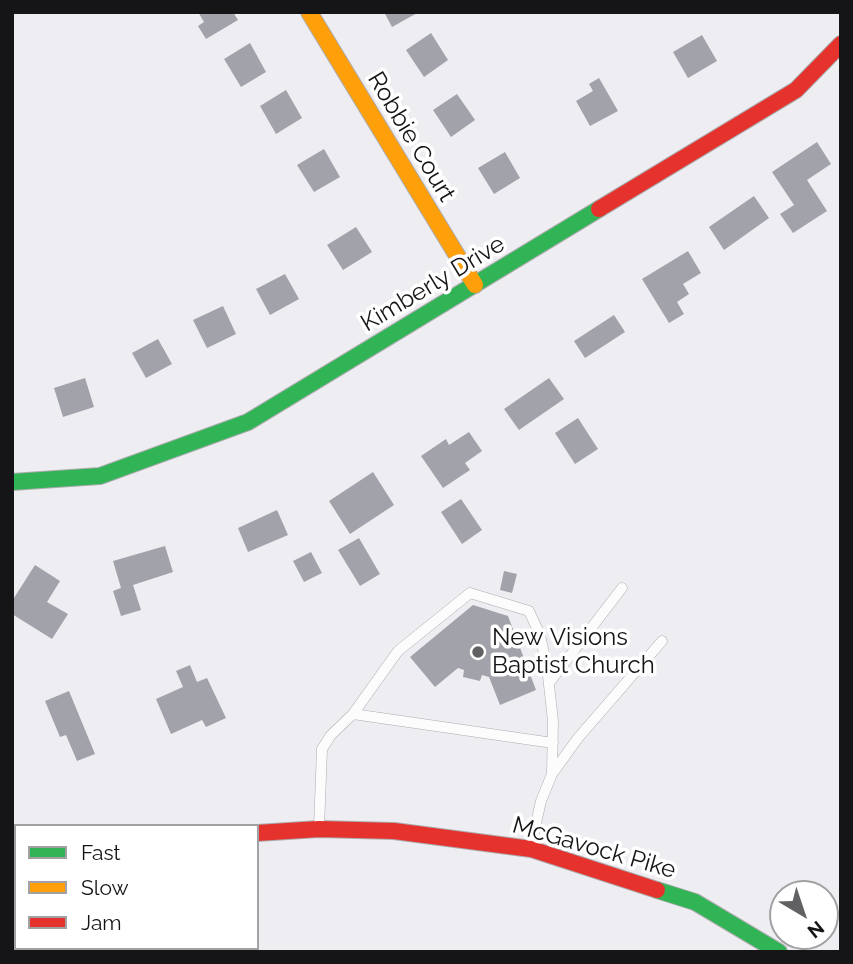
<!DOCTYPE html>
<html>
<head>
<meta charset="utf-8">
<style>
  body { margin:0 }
  #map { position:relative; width:853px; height:964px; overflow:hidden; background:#eeeef2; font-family:Raleway,sans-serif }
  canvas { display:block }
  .frame { position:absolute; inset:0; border:14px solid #151518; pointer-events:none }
  .legend { position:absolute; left:14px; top:824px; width:245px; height:126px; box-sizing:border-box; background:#fff; border:2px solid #a1a1a3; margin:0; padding:9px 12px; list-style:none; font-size:21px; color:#151518 }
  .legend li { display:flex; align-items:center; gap:14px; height:35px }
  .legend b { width:35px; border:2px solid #a1a1a3 }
  .north { position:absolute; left:769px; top:880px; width:70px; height:70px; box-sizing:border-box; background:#fff; border:2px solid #a1a1a3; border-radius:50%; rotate:141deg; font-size:19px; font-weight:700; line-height:28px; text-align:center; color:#151518 }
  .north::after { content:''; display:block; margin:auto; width:24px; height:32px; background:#616164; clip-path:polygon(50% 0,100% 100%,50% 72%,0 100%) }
</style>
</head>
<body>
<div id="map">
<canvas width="853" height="964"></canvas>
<div class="frame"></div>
<ul class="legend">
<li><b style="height:9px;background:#30b455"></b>Fast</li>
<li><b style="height:9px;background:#ff9f0a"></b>Slow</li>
<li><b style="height:9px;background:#e5322d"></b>Jam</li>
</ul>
<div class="north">N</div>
</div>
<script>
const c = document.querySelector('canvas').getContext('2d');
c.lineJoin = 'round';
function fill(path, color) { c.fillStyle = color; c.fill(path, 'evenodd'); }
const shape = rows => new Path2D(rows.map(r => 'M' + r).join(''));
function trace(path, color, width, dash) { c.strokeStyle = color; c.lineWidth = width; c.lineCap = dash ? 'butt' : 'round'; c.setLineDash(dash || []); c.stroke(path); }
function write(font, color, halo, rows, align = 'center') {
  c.font = font + ' Raleway,sans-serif'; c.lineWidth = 7; c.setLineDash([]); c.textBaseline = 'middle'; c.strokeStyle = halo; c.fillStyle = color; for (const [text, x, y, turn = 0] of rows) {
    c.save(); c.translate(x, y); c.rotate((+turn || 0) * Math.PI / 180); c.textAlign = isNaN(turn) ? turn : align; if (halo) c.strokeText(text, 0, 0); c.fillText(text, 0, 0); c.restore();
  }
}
const building = shape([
  [198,12,233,12,238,20,206,39,198,26,204,22],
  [384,12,419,12,392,27],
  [431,33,448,60,424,77,406,50],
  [702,35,717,61,688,78,673,52],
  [250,43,266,72,241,87,224,59],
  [599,78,618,111,590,126,576,101,593,91,589,84],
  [286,90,302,118,276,134,260,106],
  [457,94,475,120,451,137,433,110],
  [817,142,831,164,807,180,827,211,793,233,780,214,794,205,772,172],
  [324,149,340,177,314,192,297,165],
  [505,152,520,178,494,194,478,168],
  [754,196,769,218,724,250,709,227],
  [356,227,372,252,343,270,327,245],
  [688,251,701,273,683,284,689,294,677,302,684,314,669,323,642,279],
  [285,274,299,299,270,315,256,289],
  [223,306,236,334,207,348,193,320],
  [614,315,625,332,585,358,574,341],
  [158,339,172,364,146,378,132,353],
  [85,378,94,407,63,417,54,388],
  [549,378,564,399,519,430,504,409],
  [578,418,598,449,575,464,555,433],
  [469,432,482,451,465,463,470,470,443,488,421,456,446,439,449,445],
  [373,472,394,505,350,534,329,501],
  [461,499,482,530,462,544,441,512],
  [277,510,288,535,248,552,238,528],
  [359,538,380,574,360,586,338,550],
  [165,546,173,572,133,585,141,610,121,616,113,591,121,588,113,561],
  [311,552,322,573,304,582,293,561],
  [35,565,60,581,47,602,68,614,52,639,12,614,12,601],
  [504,571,517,574,512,593,500,590],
  [473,605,508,616,536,690,500,705,489,677,482,675,480,681,463,677,464,670,458,668,435,687,410,657],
  [190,665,197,682,207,678,226,718,206,727,202,720,171,734,156,699,183,687,176,671],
  [69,691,95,754,77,761,66,735,60,737,45,701]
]);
const lane = shape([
  [549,683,622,588],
  [353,714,398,651,470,593,529,611,540,635,547,667,553,721,552,774],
  [319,828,322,749,331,735,353,714,553,743],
  [531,845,541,801,552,774,578,738,662,641]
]);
const street = shape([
  [12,861,16,868]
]);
const fast = shape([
  [12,482,100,476,248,422,599,209],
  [12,889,16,887],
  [657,890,695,902,779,952]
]);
const slow = shape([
  [309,12,475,285]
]);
const jam = shape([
  [599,209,796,90,841,44],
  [257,833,319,829,394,831,531,849,657,890]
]);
const markers = [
  [478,652,7,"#616164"]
];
const streetNames = [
  ["Robbie Court",411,137,59],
  ["Kimberly Drive",433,284,-31],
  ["McGavock Pike",594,848,16]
];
const poiNames = [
  ["New Visions",492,638],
  ["Baptist Church",492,666]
];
fill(building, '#a1a2aa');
trace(lane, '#acacaf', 11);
trace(street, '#acacaf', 21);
trace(fast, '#acacaf', 18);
trace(slow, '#acacaf', 18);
trace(jam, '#acacaf', 18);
trace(lane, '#fcfcfd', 10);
trace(street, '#fcfcfd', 19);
trace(fast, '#30b455', 16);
trace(slow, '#ff9f0a', 16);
trace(jam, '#e5322d', 16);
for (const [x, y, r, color] of markers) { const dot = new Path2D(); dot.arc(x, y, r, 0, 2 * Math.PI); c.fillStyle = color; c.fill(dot); trace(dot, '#fff', 2.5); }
write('24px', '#151518', '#fff', streetNames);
write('24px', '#151518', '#fff', poiNames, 'left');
</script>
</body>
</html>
